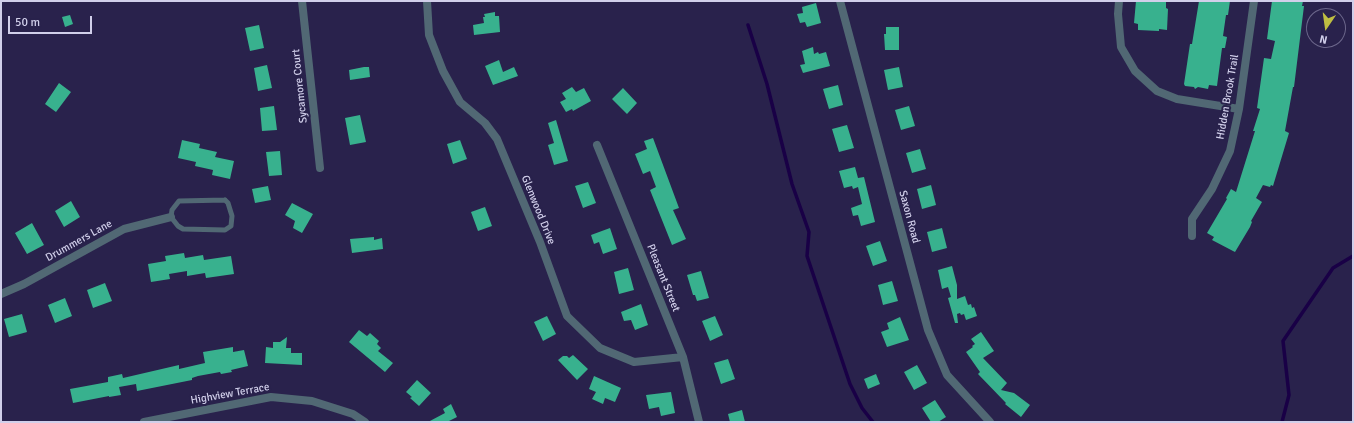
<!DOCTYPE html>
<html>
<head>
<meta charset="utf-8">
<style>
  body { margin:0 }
  #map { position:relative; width:1354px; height:423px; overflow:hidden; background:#29224c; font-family:Signika,sans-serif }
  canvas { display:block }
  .frame { position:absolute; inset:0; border:2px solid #d1cfea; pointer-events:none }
  .north { position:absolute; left:1306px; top:8px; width:40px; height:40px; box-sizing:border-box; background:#29224c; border:1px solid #6c678b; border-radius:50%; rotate:193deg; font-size:11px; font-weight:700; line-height:16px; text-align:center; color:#d1cfea }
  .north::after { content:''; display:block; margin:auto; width:14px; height:18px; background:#bfbe42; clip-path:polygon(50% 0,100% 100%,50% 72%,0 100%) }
  .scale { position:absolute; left:8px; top:16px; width:84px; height:18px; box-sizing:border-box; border:2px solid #d1cfea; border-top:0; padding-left:5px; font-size:12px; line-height:14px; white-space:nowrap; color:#d1cfea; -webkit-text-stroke:3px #29224c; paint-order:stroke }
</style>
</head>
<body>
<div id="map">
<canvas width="1354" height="423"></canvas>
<div class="frame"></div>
<div class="north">N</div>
<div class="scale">50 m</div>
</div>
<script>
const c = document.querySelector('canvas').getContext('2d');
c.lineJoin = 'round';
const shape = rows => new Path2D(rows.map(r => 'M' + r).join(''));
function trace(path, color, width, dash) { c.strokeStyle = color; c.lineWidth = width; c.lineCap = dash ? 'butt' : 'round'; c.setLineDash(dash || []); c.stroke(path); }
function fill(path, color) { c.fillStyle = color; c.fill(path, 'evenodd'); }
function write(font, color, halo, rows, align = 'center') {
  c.font = font + ' Signika,sans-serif'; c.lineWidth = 4; c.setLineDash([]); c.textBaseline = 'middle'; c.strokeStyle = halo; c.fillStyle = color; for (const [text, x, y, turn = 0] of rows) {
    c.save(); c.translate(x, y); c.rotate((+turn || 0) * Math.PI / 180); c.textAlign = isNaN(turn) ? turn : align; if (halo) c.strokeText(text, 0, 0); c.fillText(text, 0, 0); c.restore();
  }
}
const stream = shape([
  [748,25,767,84,792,184,809,232,807,256,850,384,862,408,873,422],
  [1282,422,1289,395,1283,341,1333,268,1353,256]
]);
const building = shape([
  [1136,1,1166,1,1166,8,1168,9,1167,30,1159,29,1159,31,1138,30,1138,24,1134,23],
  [1199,1,1230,1,1228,15,1226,15,1223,36,1227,37,1225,48,1222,48,1217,86,1209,85,1208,89,1198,87,1195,89,1194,87,1185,86,1184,84,1190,44,1192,44],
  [1272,1,1303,1,1302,6,1304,6,1294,87,1293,87,1285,131,1289,133,1273,186,1271,185,1270,187,1263,185,1256,198,1262,202,1251,221,1252,222,1250,227,1235,252,1233,251,1212,240,1214,237,1207,233,1227,199,1226,198,1231,189,1236,192,1255,131,1253,131,1260,109,1257,108,1264,58,1271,59,1275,41,1267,39],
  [816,3,821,23,807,27,805,22,800,23,797,14,803,13,802,7],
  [495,12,495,16,499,16,500,32,474,35,473,25,484,23,483,17,485,17,484,14],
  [70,15,73,24,65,27,62,17],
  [259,25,264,48,250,51,245,28],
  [886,27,899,27,899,50,885,50,884,34,886,34],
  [813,47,814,54,818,52,819,54,826,52,830,66,803,73,800,65,805,64,802,51],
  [499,60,503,72,514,67,518,76,493,85,485,66],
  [267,65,272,88,258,91,254,68],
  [364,67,369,67,370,77,350,80,349,70],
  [899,67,903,87,888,90,884,70],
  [59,83,71,92,56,112,45,104],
  [838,85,843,105,829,109,823,89],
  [572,87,576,92,584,88,591,101,573,111,572,109,566,112,560,102,566,99,562,93],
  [623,88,637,103,627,114,612,99],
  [274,106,277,130,262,131,260,108],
  [909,106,915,126,901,130,895,110],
  [360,115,366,142,350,145,345,118],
  [556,120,568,161,554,165,548,145,554,143,548,123],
  [847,125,854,148,839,152,832,129],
  [653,138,679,208,673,210,686,239,672,245,650,190,656,187,650,171,643,174,635,154,647,149,644,141],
  [182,140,200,144,199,148,217,152,215,157,234,161,230,179,212,175,213,170,195,166,196,162,178,158],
  [460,140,467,159,453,164,447,144],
  [920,149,926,169,912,173,906,153],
  [280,151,282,175,269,176,266,152],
  [855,167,858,178,864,177,875,222,861,226,858,215,853,216,851,208,862,204,858,187,853,189,852,186,844,188,839,171],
  [588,182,596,203,583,208,575,186],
  [931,185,936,205,922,209,917,189],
  [268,186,271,200,255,203,252,189],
  [71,201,80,217,64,227,55,211],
  [292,203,313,214,302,233,293,228,295,221,285,215],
  [485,207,492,226,478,231,471,212],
  [32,223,44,245,27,254,15,233],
  [610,228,617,249,603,254,599,242,594,244,591,235],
  [942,228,947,248,932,252,927,232],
  [374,237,374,240,382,238,383,249,352,253,350,239],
  [880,241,887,261,873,266,866,246],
  [184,253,185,258,203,255,204,260,231,256,234,274,206,278,205,273,187,276,187,271,169,274,170,279,151,282,148,264,166,261,165,256],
  [952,266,957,285,957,299,965,296,968,305,971,304,972,308,974,307,977,316,966,320,964,314,961,315,960,313,957,314,958,323,955,323,948,298,951,297,948,287,942,289,938,270],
  [628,268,634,290,619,294,614,272],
  [701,271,709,298,697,301,695,295,693,295,687,275],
  [892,281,898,301,883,305,878,285],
  [105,283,112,301,93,308,87,290],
  [65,298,72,316,55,323,48,305],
  [641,304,648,325,635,330,631,320,624,321,621,312],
  [22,314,27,332,9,337,4,319],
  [547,316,556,334,543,341,534,322],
  [715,316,723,335,710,341,702,321],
  [900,317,909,340,887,347,881,332,889,329,887,323],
  [359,330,367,336,370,333,379,341,377,344,381,348,378,351,393,363,385,372,349,342],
  [981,332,994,351,983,358,1007,383,1001,390,1014,393,1030,405,1021,417,1005,404,1006,403,978,374,980,372,966,352,973,347,972,346,975,344,971,339],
  [287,337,286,348,291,348,291,353,302,353,302,365,265,363,266,347,273,348,273,342,280,342],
  [233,347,233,352,244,350,248,366,231,370,232,372,221,374,220,372,198,376,192,378,192,380,137,391,136,384,119,387,121,395,109,397,109,396,73,403,70,389,108,382,108,377,122,374,123,378,179,365,179,369,205,363,203,352],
  [573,355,588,369,577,380,558,360,563,356,567,356,569,358],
  [728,359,735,379,721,384,714,363],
  [917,365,927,383,914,390,904,372],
  [876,374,880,384,868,389,864,379],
  [594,376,621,388,615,402,605,398,603,404,592,399,596,392,589,389],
  [417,380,431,393,419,406,410,398,412,397,406,392],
  [671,392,675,413,661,416,659,407,649,409,646,395],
  [935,400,946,417,938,422,931,422,922,408],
  [451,404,457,417,447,422,428,422,445,413,443,409],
  [742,410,745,422,730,422,728,414]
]);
const lane = shape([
  [225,200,228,203,232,216,231,226,225,230,183,229,178,226,171,217,172,210,179,201,225,200]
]);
const street = shape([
  [302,1,320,168],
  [427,1,429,35,443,71,460,102,485,123,497,139,540,242,567,316,600,348,634,362,683,357],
  [840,1,928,330,947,375,990,422],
  [1119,1,1118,14,1121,47,1135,71,1157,91,1177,99,1239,109],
  [597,145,683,357,699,422],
  [1192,236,1192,219,1212,189,1230,151,1239,109,1254,1],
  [1,294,24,284,124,229,171,217],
  [144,422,271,397,312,401,353,414,365,422]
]);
const streetNames = [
  ["Sycamore Court",300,86,-96],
  ["Hidden Brook Trail",1228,97,-80],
  ["Glenwood Drive",538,210,68],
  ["Saxon Road",909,217,75],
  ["Drummers Lane",79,241,-29],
  ["Pleasant Street",663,278,68],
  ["Highview Terrace",230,394,-10]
];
trace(stream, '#190046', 3.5);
fill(building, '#38b18e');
trace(lane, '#516874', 5);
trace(street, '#516874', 8);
write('11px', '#d1cfea', '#29224c', streetNames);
</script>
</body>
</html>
